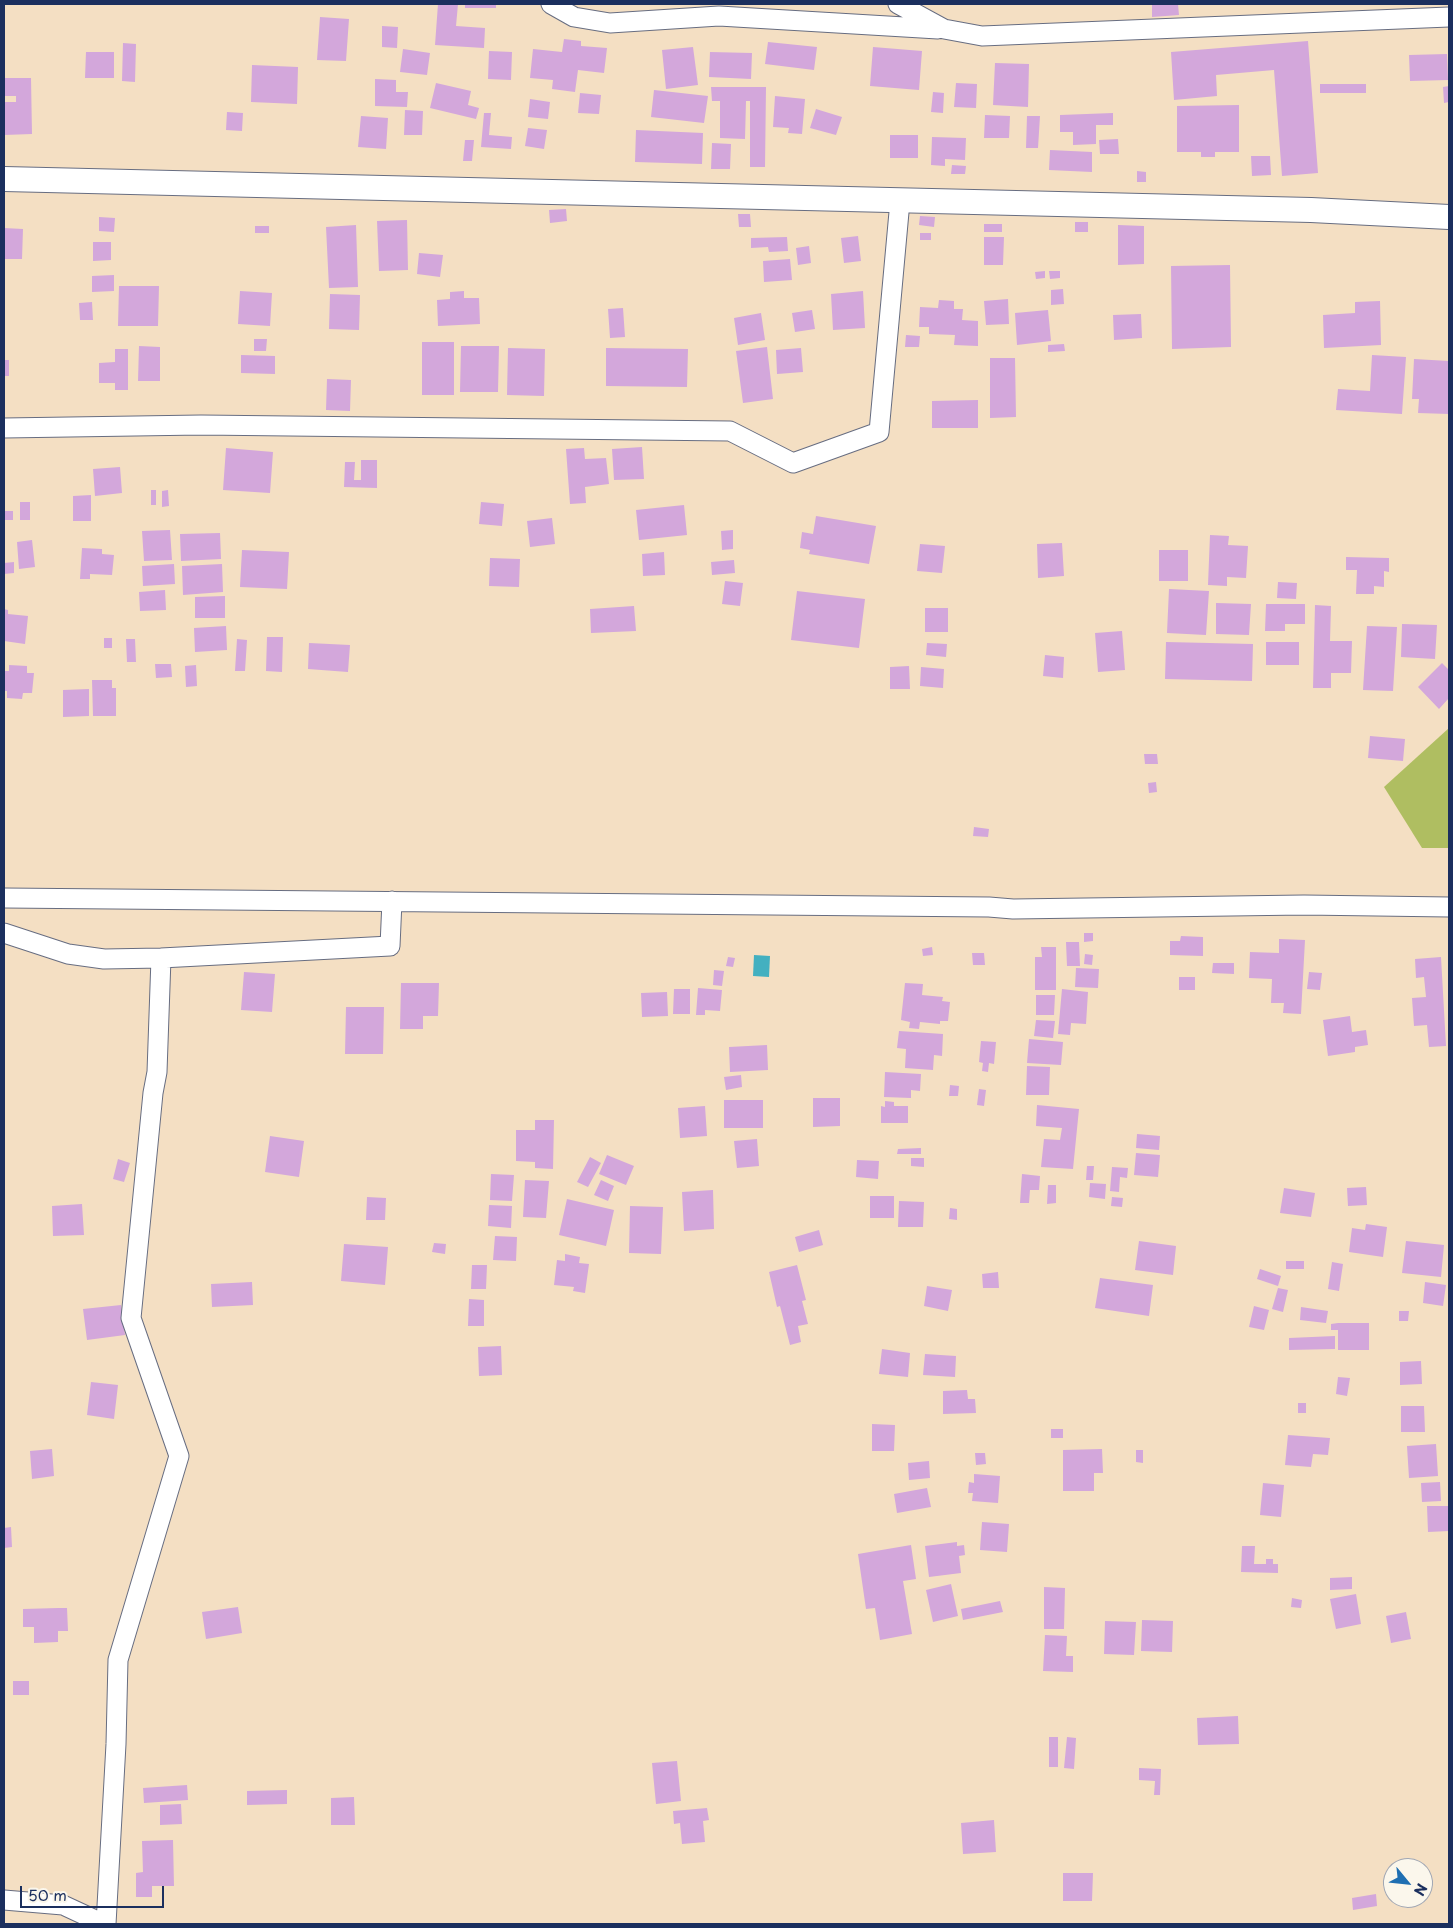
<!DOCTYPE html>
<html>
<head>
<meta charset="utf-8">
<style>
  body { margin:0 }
  #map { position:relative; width:1453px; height:1928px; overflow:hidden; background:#f4dfc3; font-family:"Playpen Sans",sans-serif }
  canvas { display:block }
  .frame { position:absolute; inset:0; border:5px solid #1b2f5e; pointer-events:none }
  .north { position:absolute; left:1383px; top:1858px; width:50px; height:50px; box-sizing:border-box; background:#fbf7ec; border:1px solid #a1a7b3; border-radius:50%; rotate:118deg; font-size:14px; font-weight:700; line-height:20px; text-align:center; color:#1b2f5e }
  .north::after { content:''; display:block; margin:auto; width:18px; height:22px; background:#1f6fb2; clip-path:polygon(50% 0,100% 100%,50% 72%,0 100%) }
  .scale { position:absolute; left:20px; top:1886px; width:144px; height:22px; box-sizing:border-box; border:2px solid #1b2f5e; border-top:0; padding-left:6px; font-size:15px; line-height:18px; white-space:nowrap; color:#1b2f5e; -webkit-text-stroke:4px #fbf7ec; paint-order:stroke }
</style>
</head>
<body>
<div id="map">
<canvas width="1453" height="1928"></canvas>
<div class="frame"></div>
<div class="north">N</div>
<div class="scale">50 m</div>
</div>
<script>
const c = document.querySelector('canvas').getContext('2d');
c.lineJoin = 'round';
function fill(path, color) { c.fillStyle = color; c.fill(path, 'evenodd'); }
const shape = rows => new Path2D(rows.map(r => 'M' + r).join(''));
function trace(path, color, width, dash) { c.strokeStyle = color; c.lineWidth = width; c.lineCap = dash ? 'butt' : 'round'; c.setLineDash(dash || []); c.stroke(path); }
const green = shape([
  [1449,728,1449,848,1422,848,1384,787]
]);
const water = shape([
  [754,955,770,956,769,977,753,976]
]);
const building = shape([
  [438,4,458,4,456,26,485,28,484,48,435,45],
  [465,4,496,4,496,8,465,8],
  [1152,4,1178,4,1179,15,1152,17],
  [320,17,349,19,346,61,317,60],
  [382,26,398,27,397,48,382,47],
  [564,39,581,41,581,46,607,48,604,73,578,70,575,92,552,89,553,80,530,78,533,49,562,52],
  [1308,41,1318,173,1282,176,1274,70,1216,75,1217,96,1174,100,1171,52],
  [768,42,817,47,814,70,765,64],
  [123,43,136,44,135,82,122,81],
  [693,47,698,85,666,89,662,50],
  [873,47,922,51,919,90,870,86],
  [403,49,430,53,427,75,400,72],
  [489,51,512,52,511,80,488,79],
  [86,52,114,52,114,78,85,78],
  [710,52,752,53,751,79,709,77],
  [1447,54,1448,80,1410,81,1409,55],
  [995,63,1029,64,1028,107,993,105],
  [252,65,298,67,297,104,251,102],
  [4,78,31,78,32,134,4,135,4,102,16,102,16,96,4,96],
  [375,79,396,80,396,92,408,92,407,107,375,106],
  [436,83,471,91,468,105,479,108,476,119,430,108],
  [956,83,977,84,976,108,954,107],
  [1320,84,1366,84,1366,93,1320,93],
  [1449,86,1449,102,1444,103,1443,87],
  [711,87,766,87,765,167,750,167,750,101,746,101,745,139,720,138,720,101,712,101],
  [654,90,708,96,704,123,651,117],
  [933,92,944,93,943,113,931,112],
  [580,93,601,95,599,114,578,113],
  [775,96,805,99,802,134,788,133,789,128,773,127],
  [530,99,550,102,548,119,528,117],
  [1239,105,1239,152,1215,152,1215,157,1201,157,1201,152,1177,152,1177,106],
  [816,109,842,117,836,135,810,128],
  [405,110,423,111,422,135,404,135],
  [227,112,243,113,242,131,226,130],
  [484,113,491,113,489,135,512,137,511,149,481,147],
  [1113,113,1113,125,1096,125,1096,144,1073,145,1073,132,1060,132,1060,115],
  [985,115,1010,116,1009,138,984,138],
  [361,116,388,118,386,149,358,147],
  [1027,116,1040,116,1038,148,1026,148],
  [528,128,547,130,544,149,525,146],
  [636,130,703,133,702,164,635,162],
  [890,135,918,135,918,158,890,158],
  [932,137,966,138,965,160,945,159,945,166,931,165],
  [1118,139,1119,154,1100,154,1099,140],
  [465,140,474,140,472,161,463,161],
  [712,143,731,144,730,169,711,169],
  [1050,150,1092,152,1092,172,1049,170],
  [1251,156,1270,156,1271,175,1252,176],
  [952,165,966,166,965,174,951,174],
  [1137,171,1146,172,1146,182,1137,182],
  [566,209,567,221,550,223,549,210],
  [738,214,750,214,751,227,739,227],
  [920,216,935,217,934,227,919,225],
  [99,217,115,218,114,232,99,231],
  [407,220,408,270,379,271,377,221],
  [1075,222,1088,222,1088,232,1075,232],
  [984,224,1002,224,1002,232,984,232],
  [356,225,358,287,329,288,326,227],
  [1118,225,1144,226,1144,264,1118,265],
  [255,226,269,226,269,233,255,233],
  [4,228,23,229,22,259,4,259],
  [920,233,931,233,931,240,920,240],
  [858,236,861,261,844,263,841,238],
  [787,237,788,251,769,252,768,247,751,248,751,238],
  [984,237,1004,237,1003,265,984,265],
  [93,242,111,242,111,260,93,261],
  [809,246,811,263,798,265,796,248],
  [419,253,443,255,440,277,417,274],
  [790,259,792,280,764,282,763,261],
  [1230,265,1231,347,1172,349,1171,266],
  [1045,271,1045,278,1036,279,1035,272],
  [1049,271,1060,271,1060,278,1050,279],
  [114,275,114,291,92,292,92,276],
  [119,286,159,286,158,326,118,326],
  [1063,289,1064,304,1051,305,1051,290],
  [240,291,272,293,270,326,238,324],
  [464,291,464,298,479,298,480,324,438,326,437,300,450,299,450,292],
  [863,291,865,328,833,330,831,294],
  [330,294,360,295,359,330,329,329],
  [1008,299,1009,324,986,325,984,301],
  [939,300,954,301,954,309,963,309,962,320,978,321,978,346,954,345,955,335,929,334,929,327,919,327,920,307,938,308],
  [1380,301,1381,345,1324,348,1323,315,1355,313,1355,302],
  [92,302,93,320,80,320,79,303],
  [623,308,625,337,610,338,608,309],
  [812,310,815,329,795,332,792,313],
  [1048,310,1051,341,1017,345,1015,313],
  [761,313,765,340,738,345,734,318],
  [1141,314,1142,338,1114,340,1113,315],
  [906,335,920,336,919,347,905,347],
  [254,339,267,339,266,351,254,351],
  [422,342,454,342,454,395,422,395],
  [1064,344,1065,351,1048,352,1048,345],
  [139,346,160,347,160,381,138,381],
  [461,346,499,346,498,392,460,392],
  [767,347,773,399,743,403,736,351],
  [508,348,545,349,544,396,507,395],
  [606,348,688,349,687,387,606,386],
  [801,348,803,372,777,374,776,350],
  [115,349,128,349,128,390,115,390,115,383,99,383,99,363,115,362],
  [241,355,275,356,275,374,241,373],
  [1372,355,1406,357,1402,414,1336,410,1338,389,1370,391],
  [990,358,1015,358,1016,417,990,418],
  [1414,359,1449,361,1449,414,1418,413,1419,399,1412,399],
  [4,360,9,360,9,376,4,376],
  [327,379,351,380,350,411,326,410],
  [978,400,978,428,932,428,932,401],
  [642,447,644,479,614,480,612,449],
  [226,448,273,452,270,493,223,490],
  [584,448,585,459,606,458,609,484,585,487,586,503,570,504,566,449],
  [361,460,377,460,377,488,344,487,345,462,355,462,354,480,361,480],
  [120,467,122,493,95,496,93,469],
  [151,490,156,490,156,505,151,505],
  [168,490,169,506,162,507,162,491],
  [91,495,91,521,73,521,73,496],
  [20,502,30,502,30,520,20,520],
  [481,502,504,504,502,526,479,524],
  [684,505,687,535,639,540,636,510],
  [4,511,13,511,13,520,4,520],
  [816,516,876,526,869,564,809,554,810,550,800,548,802,532,813,534],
  [552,518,555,544,530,547,527,521],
  [170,530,172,560,144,561,142,531],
  [733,530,733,549,722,550,721,531],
  [220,533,221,559,181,561,180,534],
  [1210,535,1229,536,1228,545,1248,546,1246,578,1227,577,1227,586,1208,585],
  [32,540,35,567,19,569,17,542],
  [1062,543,1064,576,1038,578,1037,544],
  [920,544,945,546,942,573,917,571],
  [82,548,102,549,102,554,114,555,112,575,90,574,90,579,80,579],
  [242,550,289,552,287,589,240,587],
  [1159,550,1188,550,1188,581,1159,581],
  [664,552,665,575,643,576,642,554],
  [1346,557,1389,558,1389,572,1384,571,1384,587,1374,586,1374,594,1356,594,1357,570,1346,570],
  [490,558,520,559,519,587,489,586],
  [734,560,735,573,712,575,711,562],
  [14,562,14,573,4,574,4,563],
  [174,564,175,584,143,586,142,566],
  [222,564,223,592,183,595,182,566],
  [725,581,743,583,740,606,722,604],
  [1278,582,1297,583,1296,599,1277,598],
  [1169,589,1209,591,1206,635,1167,633],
  [165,590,166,610,140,611,139,592],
  [797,591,865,599,859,648,791,640],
  [225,596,225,618,195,618,195,597],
  [1216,603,1251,604,1249,635,1216,634],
  [1266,604,1305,604,1305,624,1285,624,1285,631,1265,631],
  [1315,605,1331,606,1330,641,1352,641,1351,673,1331,673,1331,688,1313,688],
  [634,606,636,631,591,633,590,609],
  [925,608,948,608,948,632,925,632],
  [4,609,8,610,8,614,28,616,25,644,4,641],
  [1402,624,1437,625,1435,659,1401,657],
  [226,626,227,650,195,652,194,628],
  [1367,626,1397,627,1393,691,1363,690],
  [1122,631,1125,670,1098,672,1095,633],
  [267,637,283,637,282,672,266,671],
  [104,638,112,638,112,648,104,648],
  [126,639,135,639,136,662,127,662],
  [237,639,247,640,245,671,235,671],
  [1166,642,1253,644,1252,681,1165,679],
  [1266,642,1299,642,1299,665,1266,665],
  [309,643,350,645,348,672,308,669],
  [927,643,947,644,946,657,926,655],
  [1045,655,1064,657,1063,678,1043,676],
  [1442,663,1449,670,1449,698,1439,709,1418,687],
  [155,664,171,664,172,677,156,678],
  [9,665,27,666,27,673,34,673,32,693,23,693,22,699,7,698,7,691,4,691,4,671,9,671],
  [196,665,197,686,186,687,185,666],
  [909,666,910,689,890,689,890,667],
  [921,667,944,669,943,688,920,686],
  [92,680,112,680,112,688,116,688,116,716,93,716],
  [89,689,89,716,63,717,63,690],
  [1370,736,1405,739,1403,761,1368,758],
  [1144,754,1157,754,1158,764,1145,764],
  [1156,782,1157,792,1149,793,1148,783],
  [974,827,989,829,988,837,973,836],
  [1084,933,1093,933,1093,941,1084,942],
  [1181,936,1203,937,1203,956,1170,955,1170,941,1180,941],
  [1279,939,1305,940,1301,1014,1283,1013,1284,1003,1271,1003,1272,979,1249,978,1250,952,1279,953],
  [1066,942,1079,942,1080,966,1067,966],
  [932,947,933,955,923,956,922,949],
  [1041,947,1056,947,1056,990,1035,990,1035,957,1042,957],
  [972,953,984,953,985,965,973,965],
  [1085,954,1093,955,1092,965,1084,964],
  [728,957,735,958,733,967,726,966],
  [1441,957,1446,1046,1429,1047,1427,1025,1414,1026,1412,998,1426,997,1424,977,1416,978,1415,959],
  [1213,963,1234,963,1234,974,1212,973],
  [1076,968,1099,969,1098,988,1075,987],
  [714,970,724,971,722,986,713,985],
  [244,972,275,974,272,1012,241,1010],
  [1309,972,1322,973,1320,990,1307,989],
  [1179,977,1195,977,1195,990,1179,990],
  [401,983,439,983,438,1016,423,1016,423,1029,400,1029],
  [905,983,923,984,922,995,943,997,942,1001,950,1002,948,1021,940,1021,940,1024,920,1022,919,1029,909,1028,910,1022,901,1020],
  [698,988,722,990,720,1011,705,1010,705,1015,696,1015],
  [674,989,690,989,690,1014,673,1014],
  [1062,989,1088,992,1086,1024,1071,1023,1070,1035,1058,1034],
  [667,992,668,1016,642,1017,641,993],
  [1036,995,1055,995,1054,1015,1036,1015],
  [346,1007,384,1007,383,1054,345,1054],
  [1350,1016,1352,1032,1366,1030,1368,1045,1355,1047,1355,1052,1328,1056,1323,1020],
  [1036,1020,1055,1021,1053,1038,1034,1036],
  [899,1031,943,1034,942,1056,934,1055,933,1070,905,1068,906,1049,897,1048],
  [1029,1039,1063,1042,1061,1065,1027,1063],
  [981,1041,996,1042,994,1064,989,1063,988,1072,982,1071,983,1063,979,1062],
  [767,1045,768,1070,730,1072,729,1047],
  [1027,1066,1050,1067,1049,1095,1026,1095],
  [885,1072,921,1074,920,1091,911,1090,911,1098,884,1097],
  [741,1075,742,1087,726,1090,724,1077],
  [950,1085,959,1086,958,1096,949,1096],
  [979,1089,986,1090,984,1106,977,1105],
  [813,1098,840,1098,840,1126,813,1127],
  [724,1100,763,1100,763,1128,724,1128],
  [885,1101,894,1102,894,1106,908,1106,908,1123,881,1123,881,1106,885,1107],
  [1037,1105,1079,1109,1073,1169,1041,1167,1044,1139,1060,1140,1062,1128,1036,1126],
  [705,1106,707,1136,680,1138,678,1108],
  [535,1120,554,1120,553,1169,535,1168,535,1162,516,1161,516,1130,535,1130],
  [1137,1134,1160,1136,1159,1150,1136,1148],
  [270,1136,304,1141,299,1177,265,1172],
  [757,1139,759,1166,737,1168,734,1141],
  [921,1148,921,1154,897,1154,898,1149],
  [1136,1153,1160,1155,1158,1177,1134,1175],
  [607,1155,634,1166,626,1185,599,1174],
  [590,1157,601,1163,588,1187,577,1182],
  [911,1158,924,1158,924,1167,911,1166],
  [118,1159,130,1163,124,1182,113,1179],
  [857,1160,879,1161,878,1179,856,1177],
  [1087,1166,1094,1166,1093,1180,1086,1180],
  [1112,1167,1128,1168,1127,1178,1120,1177,1119,1192,1110,1191],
  [491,1174,514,1175,512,1201,490,1200],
  [1022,1174,1040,1176,1039,1190,1030,1190,1029,1203,1020,1203],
  [525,1180,549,1181,546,1218,523,1217],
  [601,1180,614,1186,608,1201,594,1195],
  [1090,1183,1106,1184,1105,1199,1089,1197],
  [1048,1185,1056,1185,1056,1203,1047,1204],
  [1366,1187,1367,1205,1348,1206,1347,1188],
  [1284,1188,1315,1193,1311,1217,1280,1213],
  [713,1190,714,1229,684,1231,682,1192],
  [870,1196,894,1196,894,1218,870,1218],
  [367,1197,386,1198,385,1220,366,1220],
  [1112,1197,1123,1198,1122,1207,1111,1206],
  [567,1199,614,1210,606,1246,559,1235],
  [899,1201,924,1202,923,1227,898,1227],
  [82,1204,84,1235,53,1236,52,1206],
  [489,1205,512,1206,511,1228,488,1226],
  [630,1206,663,1207,661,1254,629,1253],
  [950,1208,957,1209,957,1220,949,1219],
  [1366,1224,1387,1227,1383,1257,1349,1252,1352,1228,1365,1230],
  [819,1230,823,1245,799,1252,795,1237],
  [495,1236,517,1237,516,1261,493,1260],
  [1139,1241,1176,1246,1173,1275,1135,1270],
  [1406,1241,1444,1245,1441,1277,1402,1273],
  [434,1243,446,1244,445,1254,432,1252],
  [344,1244,388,1247,385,1285,341,1281],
  [565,1254,580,1257,579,1263,589,1264,585,1293,573,1291,574,1287,554,1285,557,1260,565,1261],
  [1286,1261,1304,1261,1304,1269,1286,1269],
  [1332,1262,1343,1264,1339,1291,1328,1289],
  [472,1265,487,1265,486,1289,471,1289],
  [797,1265,806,1300,802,1301,808,1324,798,1326,801,1342,790,1345,780,1306,777,1307,769,1272],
  [1260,1269,1281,1276,1278,1286,1257,1279],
  [998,1272,999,1288,983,1288,982,1274],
  [1100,1278,1153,1285,1149,1316,1095,1308],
  [252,1282,253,1305,212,1307,211,1284],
  [1425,1282,1446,1285,1443,1306,1423,1303],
  [927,1286,952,1290,948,1311,924,1306],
  [1278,1288,1288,1290,1283,1312,1272,1309],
  [469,1299,484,1300,484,1326,468,1326],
  [121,1305,125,1335,87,1340,83,1309],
  [1254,1306,1269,1310,1264,1330,1249,1327],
  [1301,1307,1328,1311,1326,1323,1300,1320],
  [1399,1311,1409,1311,1408,1321,1399,1321],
  [1338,1323,1369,1323,1369,1350,1338,1350,1338,1330,1331,1330,1331,1324],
  [1335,1336,1335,1349,1289,1350,1289,1338],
  [501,1346,502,1375,479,1376,478,1347],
  [882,1349,910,1353,908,1377,879,1374],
  [925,1354,956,1356,955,1377,923,1375],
  [1421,1361,1422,1384,1400,1385,1400,1362],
  [1338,1377,1350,1378,1347,1396,1336,1394],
  [91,1382,118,1385,114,1419,87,1415],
  [967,1390,968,1399,975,1399,976,1413,943,1414,943,1391],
  [1298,1403,1306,1403,1306,1413,1298,1413],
  [1401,1406,1424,1406,1425,1432,1401,1432],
  [872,1424,895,1425,894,1451,872,1451],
  [1051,1429,1063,1429,1063,1438,1051,1438],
  [1288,1435,1330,1438,1328,1455,1313,1454,1311,1467,1285,1465],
  [1436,1444,1438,1476,1409,1478,1407,1446],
  [52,1449,54,1476,32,1479,30,1451],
  [1102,1449,1103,1473,1094,1473,1094,1491,1063,1491,1063,1450],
  [1136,1450,1143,1450,1143,1463,1136,1462],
  [975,1453,985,1453,986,1464,976,1465],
  [929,1461,930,1478,909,1480,908,1463],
  [974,1474,1000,1476,998,1503,972,1501,973,1493,968,1493,969,1482,974,1483],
  [1440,1482,1441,1501,1422,1502,1421,1483],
  [1263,1483,1284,1485,1281,1517,1260,1515],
  [927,1488,931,1507,897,1513,894,1494],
  [1427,1506,1448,1506,1449,1531,1428,1532],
  [982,1522,1009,1524,1007,1552,980,1550],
  [11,1527,12,1547,4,1548,4,1528],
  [957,1542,957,1546,964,1545,965,1555,959,1556,961,1573,929,1577,925,1546],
  [911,1545,916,1579,903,1581,912,1634,880,1640,875,1608,866,1609,858,1554],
  [1242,1546,1255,1546,1254,1564,1266,1564,1266,1559,1273,1559,1273,1564,1278,1564,1278,1573,1241,1572],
  [1352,1577,1352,1589,1330,1590,1330,1578],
  [951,1584,958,1616,933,1622,926,1590],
  [1044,1587,1065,1588,1064,1629,1044,1629],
  [1356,1594,1361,1624,1336,1629,1330,1599],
  [1292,1598,1302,1600,1301,1608,1291,1607],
  [1000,1601,1003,1612,963,1620,961,1609],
  [238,1607,242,1633,206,1639,202,1612],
  [58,1608,67,1608,68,1631,58,1631,58,1642,34,1643,34,1627,23,1627,23,1609],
  [1406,1612,1411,1639,1391,1643,1386,1616],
  [1142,1620,1173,1621,1172,1652,1141,1651],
  [1105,1621,1136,1622,1134,1655,1104,1654],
  [1045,1635,1067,1636,1066,1656,1073,1656,1073,1672,1043,1671],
  [13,1681,29,1681,29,1695,13,1695],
  [1238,1716,1239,1744,1198,1745,1197,1718],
  [1049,1737,1058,1737,1058,1767,1049,1767],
  [1067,1737,1076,1738,1074,1769,1064,1768],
  [677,1761,681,1801,656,1804,652,1763],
  [1139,1768,1161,1769,1160,1795,1154,1795,1155,1781,1139,1780],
  [187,1785,188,1800,144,1803,143,1788],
  [287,1790,287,1804,247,1805,247,1791],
  [354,1797,355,1825,331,1825,331,1798],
  [181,1804,182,1824,160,1825,160,1805],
  [707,1808,709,1820,703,1821,705,1842,682,1844,680,1823,674,1824,673,1811],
  [994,1820,996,1852,963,1854,961,1823],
  [173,1840,174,1886,152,1886,152,1897,136,1897,136,1873,143,1872,142,1841],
  [1063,1873,1093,1873,1092,1901,1063,1901],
  [1376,1894,1377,1906,1353,1910,1352,1898]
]);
const minor = shape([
  [551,4,574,17,610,23,719,16,938,29],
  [898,4,944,29,982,36,1449,17],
  [4,428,201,425,730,431,793,463,879,432,900,201],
  [4,898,989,907,1013,909,1304,905,1449,907],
  [4,933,68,954,104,959,161,958,390,946,392,901],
  [4,1900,63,1905,104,1924],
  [106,1924,116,1744,118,1660,179,1456,131,1318,153,1093,157,1072,161,958]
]);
const tertiary = shape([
  [4,179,1311,210,1449,217]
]);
fill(green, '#afbe61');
fill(water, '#43b0c0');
fill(building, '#d3a7db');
trace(minor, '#676d81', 21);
trace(tertiary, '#676d81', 26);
trace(minor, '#fff', 19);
trace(tertiary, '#fff', 24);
</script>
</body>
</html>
